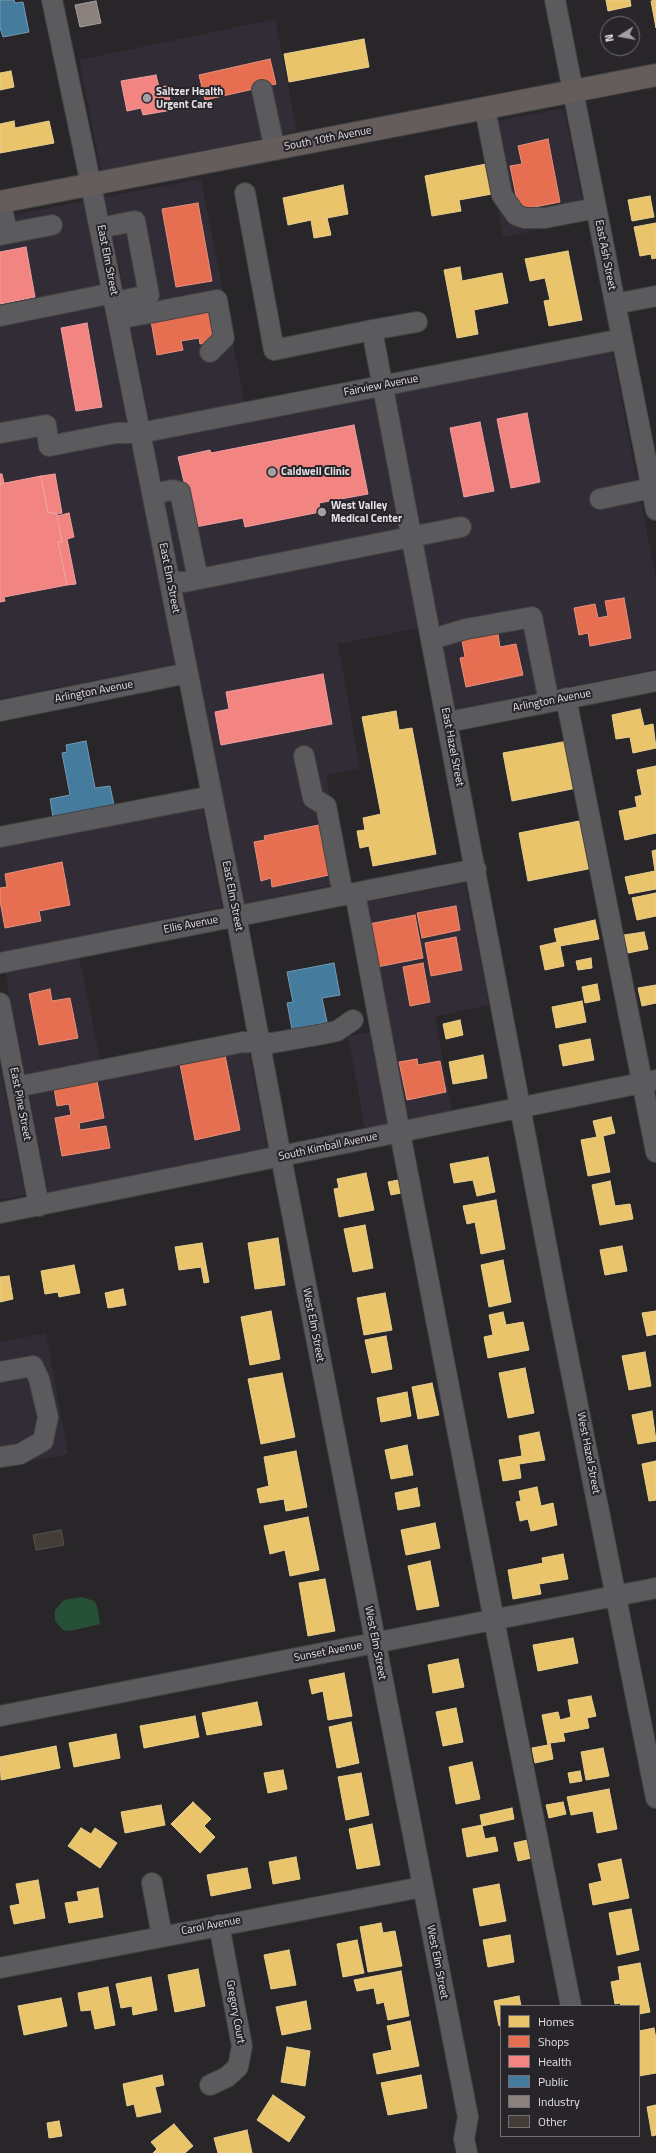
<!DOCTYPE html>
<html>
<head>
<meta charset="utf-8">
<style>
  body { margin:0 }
  #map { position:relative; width:656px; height:2153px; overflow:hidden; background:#282629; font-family:"Titillium Web",sans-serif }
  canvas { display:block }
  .legend { position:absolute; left:500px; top:2005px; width:140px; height:132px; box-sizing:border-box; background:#28252a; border:1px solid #737075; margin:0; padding:5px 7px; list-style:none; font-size:12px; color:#e3e1e5 }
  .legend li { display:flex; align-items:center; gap:8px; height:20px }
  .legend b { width:20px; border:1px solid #737075 }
  .north { position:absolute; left:600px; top:16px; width:40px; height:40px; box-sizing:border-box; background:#28252a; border:1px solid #737075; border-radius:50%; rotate:259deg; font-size:11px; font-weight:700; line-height:16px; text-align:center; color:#e3e1e5 }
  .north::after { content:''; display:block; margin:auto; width:14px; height:18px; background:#a2a0a3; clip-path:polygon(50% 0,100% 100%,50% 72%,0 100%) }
</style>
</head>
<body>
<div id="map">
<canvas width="656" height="2153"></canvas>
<ul class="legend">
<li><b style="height:11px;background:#e9c46a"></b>Homes</li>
<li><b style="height:11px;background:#e76f51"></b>Shops</li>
<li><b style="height:11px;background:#f28482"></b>Health</li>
<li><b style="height:11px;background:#457b9d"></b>Public</li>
<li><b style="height:11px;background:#8a817c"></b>Industry</li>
<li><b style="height:11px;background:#443c37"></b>Other</li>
</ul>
<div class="north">N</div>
</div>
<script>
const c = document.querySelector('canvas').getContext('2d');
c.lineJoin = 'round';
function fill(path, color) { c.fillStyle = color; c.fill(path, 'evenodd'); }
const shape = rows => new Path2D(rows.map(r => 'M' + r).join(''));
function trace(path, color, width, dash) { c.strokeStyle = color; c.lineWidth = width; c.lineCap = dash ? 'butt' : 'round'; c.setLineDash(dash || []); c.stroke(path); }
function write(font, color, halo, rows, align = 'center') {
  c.font = font + ' "Titillium Web",sans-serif'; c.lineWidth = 4; c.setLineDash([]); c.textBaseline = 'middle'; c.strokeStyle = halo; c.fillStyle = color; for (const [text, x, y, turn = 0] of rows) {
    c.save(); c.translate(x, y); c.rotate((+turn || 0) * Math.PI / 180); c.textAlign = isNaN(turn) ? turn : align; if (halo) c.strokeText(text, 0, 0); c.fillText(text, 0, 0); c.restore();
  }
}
const built = shape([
  [275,19,297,131,101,171,79,60],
  [564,108,586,220,503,237,481,124],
  [201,179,245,404,150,423,105,197],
  [83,201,131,445,612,350,656,579,656,669,455,709,439,624,338,644,360,768,326,775,346,882,243,904,195,660,0,699,0,218],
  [200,793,222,907,75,937,101,1064,246,1035,267,1148,48,1192,0,945,0,833],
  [465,883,489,1005,435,1017,452,1112,365,1129,348,1036,374,1031,350,906],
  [0,1067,25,1195,0,1200],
  [46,1333,68,1454,0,1468,0,1342]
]);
const green = shape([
  [82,1597,94,1601,97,1606,100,1624,70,1631,63,1630,55,1621,55,1610,64,1600]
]);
const homes = shape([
  [606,0,630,0,631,6,608,11,606,0],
  [656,0,656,28,651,1,656,0],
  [364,39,369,67,289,82,284,54,364,39],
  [11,71,14,87,0,90,0,73,11,71],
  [14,121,15,128,49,121,54,143,0,153,0,124,14,121],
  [486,164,492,194,459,200,461,211,432,216,425,176,486,164],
  [343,185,348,214,327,218,331,235,314,238,311,220,288,225,283,198,343,185],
  [650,196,654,217,632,221,628,200,650,196],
  [656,223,656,258,652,259,651,254,640,256,634,227,656,223],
  [568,251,582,320,549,326,544,301,550,300,545,278,530,281,525,259,568,251],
  [460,267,462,281,502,273,508,303,474,310,478,334,457,338,444,270,460,267],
  [640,709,644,726,653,724,656,748,633,753,630,737,616,739,612,715,640,709],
  [396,711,399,730,412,728,436,854,373,866,369,846,360,848,357,831,365,830,363,818,381,814,362,717,396,711],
  [568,741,577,788,512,801,503,753,568,741],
  [656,766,656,833,625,840,619,811,637,807,635,797,642,795,637,770,656,766],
  [584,820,593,868,528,881,519,833,584,820],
  [656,850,656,889,629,894,625,877,655,871,652,851,656,850],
  [656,893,656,916,637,920,632,898,656,893],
  [595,920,599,939,560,946,564,966,545,970,540,946,557,942,554,929,595,920],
  [644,932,648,949,628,953,624,935,644,932],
  [591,958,592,968,578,970,576,961,591,958],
  [597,984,600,1000,585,1003,582,987,597,984],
  [656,985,656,1003,642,1006,638,988,656,985],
  [582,1001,586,1022,556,1028,552,1007,582,1001],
  [460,1020,463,1035,446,1039,443,1024,460,1020],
  [590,1039,594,1060,563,1066,559,1045,590,1039],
  [483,1055,487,1078,453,1084,449,1062,483,1055],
  [611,1117,615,1133,603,1136,610,1172,588,1176,581,1140,597,1137,593,1121,611,1117],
  [488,1157,495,1192,477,1196,473,1180,454,1183,450,1164,488,1157],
  [366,1173,374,1210,339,1217,334,1189,339,1188,337,1179,366,1173],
  [403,1179,406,1192,391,1195,388,1182,403,1179],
  [610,1181,615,1206,630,1204,633,1219,600,1225,592,1185,610,1181],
  [496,1200,505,1249,481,1254,475,1222,467,1224,463,1206,496,1200],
  [365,1225,373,1268,353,1272,344,1229,365,1225],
  [278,1238,285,1285,255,1289,248,1243,278,1238],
  [202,1243,209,1282,204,1283,201,1267,179,1270,175,1247,202,1243],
  [622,1246,627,1271,605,1275,600,1250,622,1246],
  [503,1260,511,1302,489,1307,481,1265,503,1260],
  [74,1265,80,1293,59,1297,58,1292,45,1294,41,1271,74,1265],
  [9,1276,13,1299,0,1302,0,1277,9,1276],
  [123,1289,126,1305,108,1308,105,1293,123,1289],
  [385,1293,392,1330,364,1335,357,1298,385,1293],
  [271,1311,280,1359,250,1365,241,1317,271,1311],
  [656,1311,656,1334,647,1336,642,1313,656,1311],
  [503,1312,506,1325,523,1322,529,1350,488,1358,484,1337,493,1335,489,1315,503,1312],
  [386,1336,392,1369,372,1373,365,1340,386,1336],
  [645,1352,651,1386,629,1390,622,1356,645,1352],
  [525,1368,534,1413,508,1418,499,1373,525,1368],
  [282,1373,295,1437,261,1444,248,1379,282,1373],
  [432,1383,439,1415,418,1419,412,1387,432,1383],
  [407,1392,411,1416,381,1422,377,1398,407,1392],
  [652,1411,656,1441,638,1444,632,1415,652,1411],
  [539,1432,545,1460,519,1464,521,1478,503,1481,499,1460,522,1456,519,1436,539,1432],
  [407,1445,413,1475,391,1479,385,1450,407,1445],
  [296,1451,307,1507,286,1511,284,1499,260,1503,257,1489,269,1486,264,1457,296,1451],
  [656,1461,656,1500,649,1501,642,1464,656,1461],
  [537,1487,541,1506,553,1503,557,1525,531,1531,528,1519,520,1521,516,1502,521,1501,519,1491,537,1487],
  [417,1488,420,1506,398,1510,395,1493,417,1488],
  [308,1517,319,1570,290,1576,285,1550,270,1554,264,1526,308,1517],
  [435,1523,440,1548,406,1555,401,1530,435,1523],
  [563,1554,568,1579,539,1584,541,1594,513,1599,508,1570,543,1563,542,1558,563,1554],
  [430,1561,439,1606,417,1610,408,1566,430,1561],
  [325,1579,335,1631,308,1636,299,1583,325,1579],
  [573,1638,578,1663,538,1671,533,1645,573,1638],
  [458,1659,464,1687,433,1693,428,1665,458,1659],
  [344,1673,352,1716,328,1720,323,1691,312,1694,309,1680,344,1673],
  [591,1696,596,1716,587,1718,589,1728,563,1733,565,1741,550,1743,553,1759,535,1763,532,1748,548,1745,542,1715,558,1712,560,1720,571,1717,568,1700,591,1696],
  [257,1702,262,1725,207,1735,202,1713,257,1702],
  [456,1708,463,1742,443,1746,436,1712,456,1708],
  [195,1716,199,1737,144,1748,140,1726,195,1716],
  [351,1722,359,1763,337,1768,329,1727,351,1722],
  [116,1734,120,1758,74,1767,69,1743,116,1734],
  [56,1746,60,1768,1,1780,0,1757,56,1746],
  [603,1748,609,1776,586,1780,581,1752,603,1748],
  [472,1762,480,1799,456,1804,449,1767,472,1762],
  [283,1770,287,1789,268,1793,264,1773,283,1770],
  [580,1771,582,1781,570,1783,568,1773,580,1771],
  [361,1773,369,1815,346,1820,338,1777,361,1773],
  [609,1789,617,1829,597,1833,593,1811,571,1815,567,1797,609,1789],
  [193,1802,211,1819,204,1826,215,1837,200,1853,171,1824,193,1802],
  [563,1802,566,1814,549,1818,546,1805,563,1802],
  [161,1805,165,1825,125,1833,121,1812,161,1805],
  [512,1808,514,1819,482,1826,485,1839,495,1837,498,1851,467,1857,462,1829,482,1825,480,1815,512,1808],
  [372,1824,380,1865,357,1869,349,1829,372,1824],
  [81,1828,91,1834,95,1828,117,1843,100,1868,68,1846,81,1828],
  [532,1839,536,1857,518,1861,514,1843,532,1839],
  [296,1857,300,1879,273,1884,269,1862,296,1857],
  [621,1859,629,1898,593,1905,589,1884,602,1881,598,1864,621,1859],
  [247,1868,251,1888,211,1896,207,1875,247,1868],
  [38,1880,45,1918,14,1924,10,1906,20,1904,16,1884,38,1880],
  [499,1884,506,1921,480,1926,473,1889,499,1884],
  [98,1888,103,1917,69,1923,65,1903,79,1901,77,1892,98,1888],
  [631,1909,639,1950,617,1955,609,1913,631,1909],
  [381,1923,383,1933,395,1931,402,1966,368,1972,360,1927,381,1923],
  [510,1935,514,1962,488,1967,483,1940,510,1935],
  [357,1940,364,1973,343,1977,337,1944,357,1940],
  [289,1950,296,1985,271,1989,264,1955,289,1950],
  [640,1963,650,2012,639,2014,639,2006,621,2006,620,2003,615,2004,611,1982,620,1980,618,1967,640,1963],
  [198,1969,205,2006,175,2012,168,1975,198,1969],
  [401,1971,409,2016,388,2020,384,2002,377,2004,374,1988,357,1991,354,1980,401,1971],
  [151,1977,157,2010,133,2015,132,2006,121,2008,116,1984,151,1977],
  [108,1987,115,2025,95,2029,91,2010,81,2011,78,1993,108,1987],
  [519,1996,521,2006,501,2006,501,2025,499,2026,494,2001,519,1996],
  [61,1998,67,2026,24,2035,18,2006,61,1998],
  [306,2001,311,2029,282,2035,276,2007,306,2001],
  [410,2021,419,2066,377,2074,373,2054,392,2050,387,2026,410,2021],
  [654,2028,656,2039,656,2073,639,2076,639,2031,654,2028],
  [287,2047,310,2051,305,2086,281,2082,287,2047],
  [162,2075,164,2085,155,2087,161,2112,137,2117,134,2104,127,2106,123,2084,162,2075],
  [421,2075,427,2108,388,2115,381,2083,421,2075],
  [273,2095,305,2117,289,2142,257,2120,273,2095],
  [656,2105,656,2135,652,2136,647,2107,656,2105],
  [59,2121,62,2136,49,2138,47,2123,59,2121],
  [174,2124,193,2146,185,2153,153,2153,157,2149,151,2142,174,2124],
  [247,2130,252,2153,218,2153,214,2138,247,2130]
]);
const shops = shape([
  [270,59,276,84,205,100,199,75,270,59],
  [548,139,560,202,519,210,510,166,522,164,518,146,548,139],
  [198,203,212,281,176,287,162,209,198,203],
  [213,309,219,340,200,344,199,338,181,341,183,350,157,355,151,321,213,309],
  [624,598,631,638,590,646,588,633,579,635,574,608,595,604,598,618,608,616,605,601,624,598],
  [497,628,500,647,516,644,523,675,466,687,460,658,465,657,461,635,497,628],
  [324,824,334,874,272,887,271,878,261,881,254,842,265,840,264,836,324,824],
  [62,862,70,905,39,911,41,921,5,928,0,901,0,888,7,887,5,874,62,862],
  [456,906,460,930,422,938,417,913,456,906],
  [415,915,423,958,377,967,369,924,415,915],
  [456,937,462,970,431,976,425,943,456,937],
  [423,963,430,1002,410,1006,403,967,423,963],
  [50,989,52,1001,70,998,78,1038,39,1045,29,994,50,989],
  [225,1055,240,1130,195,1140,180,1064,225,1055],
  [417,1059,418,1065,440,1061,446,1092,407,1100,399,1062,417,1059],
  [97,1081,104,1118,79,1123,80,1130,106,1126,110,1148,62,1156,55,1118,71,1115,69,1104,57,1106,54,1088,97,1081]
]);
const health = shape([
  [156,75,159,87,167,86,172,110,143,115,141,108,127,111,121,81,156,75],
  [26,247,35,297,0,304,0,252,26,247],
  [87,323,102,407,76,411,61,328,87,323],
  [527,413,540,482,511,488,497,419,527,413],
  [480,422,494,491,464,497,450,428,480,422],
  [354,425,368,494,319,503,320,512,245,527,243,518,195,527,178,457,210,450,211,453,354,425],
  [0,474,2,474,4,483,0,484,0,474],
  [55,474,62,513,57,514,54,514,54,512,48,513,41,476,55,474],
  [41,476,48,513,54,512,54,514,57,514,62,542,58,542,67,585,4,597,5,601,0,602,0,484,41,476],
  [69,513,74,537,67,539,76,584,67,585,58,542,62,542,57,516,69,513],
  [323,674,332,724,221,745,215,712,229,709,226,692,323,674]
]);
const public = shape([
  [0,0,14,0,15,3,23,2,29,32,3,37,0,28,0,0],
  [86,741,95,788,110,786,114,805,53,817,50,799,70,795,62,753,67,752,66,745,86,741],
  [334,963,340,995,322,998,327,1022,292,1029,287,1003,293,1002,287,972,334,963]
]);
const industry = shape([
  [96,1,101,23,80,27,75,5,96,1]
]);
const building = shape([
  [61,1530,64,1545,36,1550,33,1535,61,1530]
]);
const minor = shape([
  [52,0,91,185,236,916,281,1157,468,2117,464,2139,467,2153],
  [555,0,656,510],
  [262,90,275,150],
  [485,109,502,195,516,215,525,218,545,218,596,208],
  [245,193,274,350,372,330,558,1306,656,1798],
  [1,202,7,233],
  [100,228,135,221,149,295,115,302],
  [0,235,52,225],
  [615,304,656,296],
  [0,316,113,293],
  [118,319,217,300,224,338,210,352],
  [372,330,417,322],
  [1,433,46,425,49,446,116,433,140,433,622,339],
  [153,494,172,490,180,492,198,579],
  [600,499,656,487],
  [170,582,184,582,461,527],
  [432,639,466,629,532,617,549,702],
  [566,698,656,1152],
  [0,711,188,673],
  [448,722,656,681],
  [304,756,313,798,326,806,343,895],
  [0,837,212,796],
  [355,893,400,1133,494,1620,571,2006],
  [0,963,476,869],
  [0,1003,39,1206],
  [16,1087,243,1042,272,1043,323,1034,337,1031,353,1020],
  [0,1213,656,1080],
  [0,1372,33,1366,39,1379,48,1417,43,1441,20,1454,0,1457],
  [0,1716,656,1588],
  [152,1883,162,1936],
  [0,1968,422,1887],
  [210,2085,227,2077,238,2067,242,2046,219,1925]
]);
const major = shape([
  [0,202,656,75]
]);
const markers = [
  [147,98,5,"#a2a0a3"],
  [272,472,5,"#a2a0a3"],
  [322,512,5,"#a2a0a3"]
];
const poiNames = [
  ["Saltzer Health",156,92],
  ["Urgent Care",156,105],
  ["Caldwell Clinic",281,472],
  ["West Valley",331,506],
  ["Medical Center",331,519]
];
const streetNames = [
  ["South 10th Avenue",328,139,-11],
  ["East Ash Street",605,255,79],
  ["East Elm Street",107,260,79],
  ["Fairview Avenue",381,386,-11],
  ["East Elm Street",169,578,79],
  ["Arlington Avenue",94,692,-11],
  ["Arlington Avenue",552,701,-11],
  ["East Hazel Street",452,747,79],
  ["East Elm Street",232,896,79],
  ["Ellis Avenue",191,925,-11],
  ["East Pine Street",20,1104,79],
  ["South Kimball Avenue",328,1147,-12],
  ["West Elm Street",313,1325,79],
  ["West Hazel Street",588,1453,79],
  ["West Elm Street",375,1643,79],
  ["Sunset Avenue",328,1652,-11],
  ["Carol Avenue",211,1926,-11],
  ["West Elm Street",437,1962,79],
  ["Gregory Court",235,2012,80]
];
fill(built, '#322c36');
fill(green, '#275137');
fill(homes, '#e9c46a');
trace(homes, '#e7cd8f', 1);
fill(shops, '#e76f51');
trace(shops, '#e6917d', 1);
fill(health, '#f28482');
trace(health, '#eea0a0', 1);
fill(public, '#457b9d');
trace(public, '#749ab3', 1);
fill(industry, '#8a817c');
trace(industry, '#a59e9c', 1);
fill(building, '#443c37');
trace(building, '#555353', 1);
trace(minor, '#434244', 22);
trace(major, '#434244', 24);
trace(minor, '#5b5a5c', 20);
trace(major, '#645d5b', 22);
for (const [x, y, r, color] of markers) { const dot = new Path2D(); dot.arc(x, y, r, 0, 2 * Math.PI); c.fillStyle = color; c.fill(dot); trace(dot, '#28252a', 1.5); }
write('bold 11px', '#e3e1e5', '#28252a', poiNames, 'left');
write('11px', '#e3e1e5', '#28252a', streetNames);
</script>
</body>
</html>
